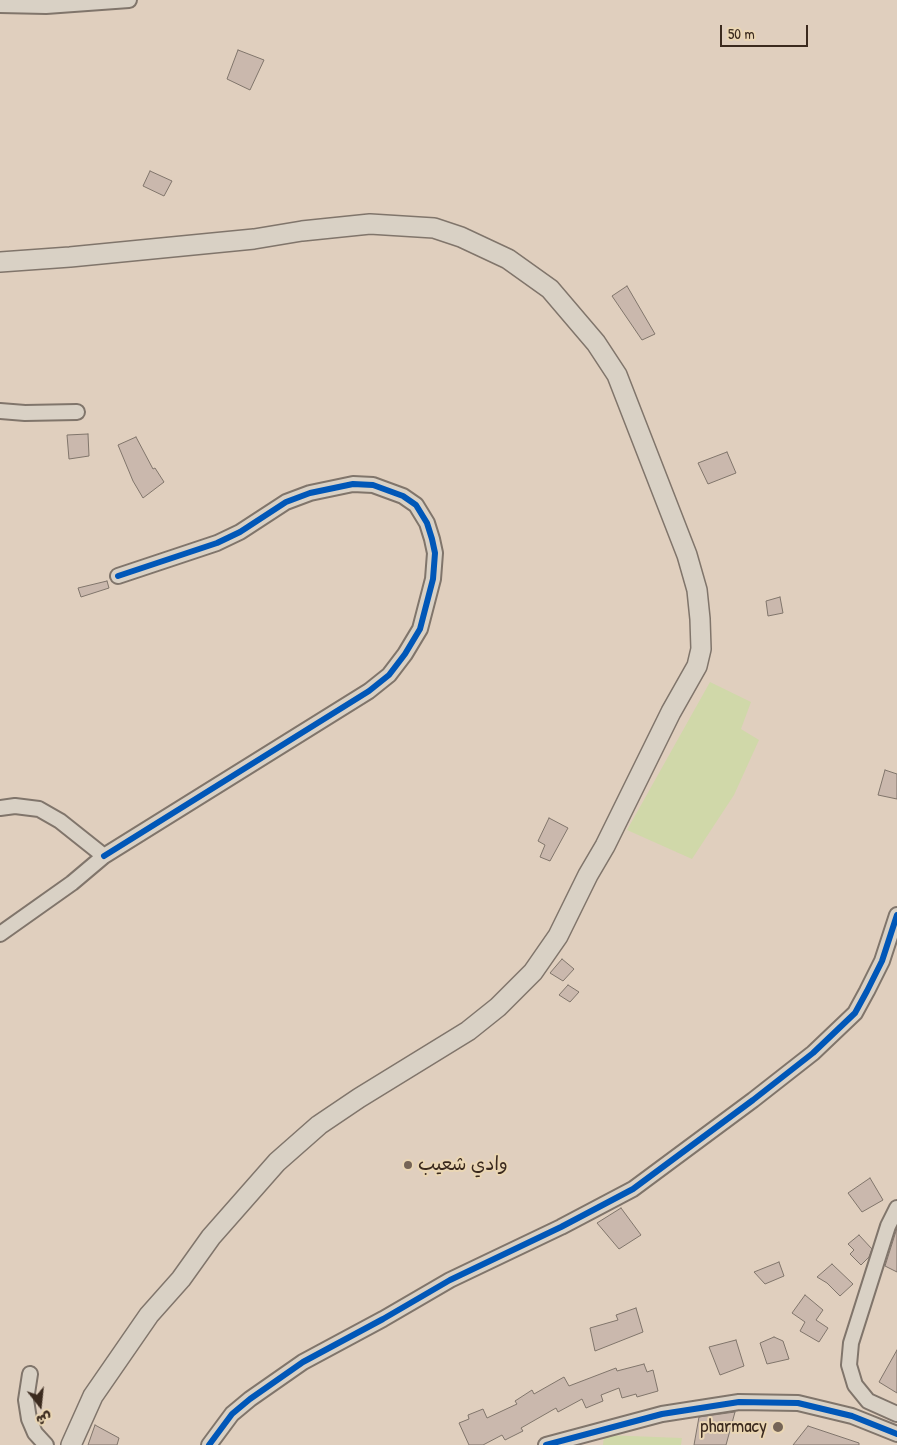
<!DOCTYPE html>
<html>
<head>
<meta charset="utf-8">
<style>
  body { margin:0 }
  #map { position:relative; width:897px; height:1445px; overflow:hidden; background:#e0cfbe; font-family:"Patrick Hand","Playpen Sans Arabic",sans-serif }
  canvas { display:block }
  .north { position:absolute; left:15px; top:1380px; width:50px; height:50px; -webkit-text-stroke:4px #ead6b4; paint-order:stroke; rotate:164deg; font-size:14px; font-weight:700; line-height:20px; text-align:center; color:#3b2a1e }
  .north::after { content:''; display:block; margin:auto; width:18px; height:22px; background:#3b2a1e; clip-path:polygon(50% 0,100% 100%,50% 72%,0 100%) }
  .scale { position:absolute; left:720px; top:25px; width:88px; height:22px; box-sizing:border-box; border:2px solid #3b2a1e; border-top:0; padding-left:6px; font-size:15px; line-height:18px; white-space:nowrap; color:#3b2a1e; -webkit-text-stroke:4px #ead6b4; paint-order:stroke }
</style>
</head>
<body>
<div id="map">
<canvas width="897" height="1445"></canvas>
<div class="north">ش</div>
<div class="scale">50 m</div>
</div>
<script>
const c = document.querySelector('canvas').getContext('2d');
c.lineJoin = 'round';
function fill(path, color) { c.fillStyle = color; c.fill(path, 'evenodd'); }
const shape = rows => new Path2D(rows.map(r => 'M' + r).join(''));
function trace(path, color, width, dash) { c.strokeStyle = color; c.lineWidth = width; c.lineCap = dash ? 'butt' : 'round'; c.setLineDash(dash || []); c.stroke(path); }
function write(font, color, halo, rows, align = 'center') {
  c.font = font + ' "Patrick Hand","Playpen Sans Arabic",sans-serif'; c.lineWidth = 4; c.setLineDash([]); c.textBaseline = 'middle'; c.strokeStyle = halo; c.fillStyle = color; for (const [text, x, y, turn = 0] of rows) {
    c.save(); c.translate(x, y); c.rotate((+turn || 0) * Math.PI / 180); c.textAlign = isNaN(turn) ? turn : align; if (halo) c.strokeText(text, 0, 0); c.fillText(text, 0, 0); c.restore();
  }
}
const green = shape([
  [710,682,751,702,741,729,759,740,734,795,692,859,627,830],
  [604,1435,682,1438,681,1445,603,1445]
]);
const building = shape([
  [238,50,264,60,250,90,227,79,238,50],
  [150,171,172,181,164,196,143,186,150,171],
  [627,286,655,334,642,340,612,296,627,286],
  [88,434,89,456,69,459,67,435,88,434],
  [136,437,153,469,155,468,164,482,143,498,133,481,118,445,136,437],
  [727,452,736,473,708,484,698,463,727,452],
  [107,581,109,588,81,597,78,588,107,581],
  [780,597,783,613,768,616,766,601,780,597],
  [885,770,897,774,897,799,878,795,885,770],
  [549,818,568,828,550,861,540,857,545,845,538,841,549,818],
  [562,959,574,969,563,981,550,973,562,959],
  [568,985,579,992,570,1002,559,995,568,985],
  [870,1178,883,1200,862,1212,848,1193,870,1178],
  [621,1208,641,1235,619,1249,597,1223,621,1208],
  [897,1228,897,1272,885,1266,897,1228],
  [859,1235,872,1249,869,1257,861,1265,850,1254,854,1250,848,1244,859,1235],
  [779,1262,784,1276,765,1284,754,1272,779,1262],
  [832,1264,853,1284,840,1296,827,1283,817,1277,832,1264],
  [805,1295,823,1310,816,1320,828,1328,819,1342,800,1331,805,1322,792,1313,805,1295],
  [636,1308,643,1332,595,1351,590,1328,618,1320,616,1315,636,1308],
  [774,1337,783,1341,789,1359,767,1364,760,1343,774,1337],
  [736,1340,744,1366,720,1375,709,1347,736,1340],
  [897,1350,897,1393,879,1382,897,1350],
  [644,1364,647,1372,653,1370,658,1391,637,1397,636,1394,622,1398,619,1388,601,1395,603,1401,586,1408,582,1399,558,1412,556,1408,521,1428,523,1431,505,1440,502,1435,483,1445,469,1445,459,1423,469,1419,468,1415,483,1409,487,1418,517,1404,515,1401,532,1390,534,1394,564,1377,569,1386,616,1368,617,1371,644,1364],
  [735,1412,726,1445,694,1445,699,1417,735,1412],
  [95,1425,119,1438,117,1445,88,1445,95,1425],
  [808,1426,859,1443,859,1445,793,1445,808,1426]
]);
const street = shape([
  [0,5,46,6,129,0],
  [0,411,25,413,77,412],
  [0,808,15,806,39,809,60,821,104,856,72,883,0,934],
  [104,856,369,691,389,675,405,654,420,629,433,579,435,553,432,539,427,523,416,505,403,496,373,485,353,484,310,493,286,502,240,532,217,543,118,576],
  [897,1208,888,1226,851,1343,849,1365,855,1385,868,1401,897,1414],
  [30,1374,26,1400,29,1419,35,1433,46,1445],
  [209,1445,232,1414,250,1399,303,1362,383,1319,450,1280,561,1227,633,1189,753,1100,813,1053,855,1013,867,991,882,961,897,915],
  [546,1445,662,1414,739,1402,798,1403,852,1416,897,1434]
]);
const secondary = shape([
  [0,262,70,257,254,239,302,231,370,224,434,228,461,237,508,259,550,289,596,343,617,375,687,555,697,590,700,619,701,649,697,666,671,712,605,846,588,875,558,936,533,972,498,1007,468,1031,359,1098,319,1125,277,1162,211,1237,181,1279,149,1315,93,1396,71,1445]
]);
const cycleway = shape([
  [104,856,369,691,389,675,405,654,420,629,433,579,435,553,432,539,427,523,416,505,403,496,373,485,353,484,310,493,286,502,240,532,217,543,118,576],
  [209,1445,232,1414,250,1399,303,1362,383,1319,450,1280,561,1227,633,1189,753,1100,813,1053,855,1013,867,991,882,961,897,915],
  [546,1445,662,1414,739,1402,798,1403,852,1416,897,1434]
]);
const markers = [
  [408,1165,5,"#756456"],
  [778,1427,6,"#756456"]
];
const poiNames = [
  ["وادي شعيب",418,1165],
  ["pharmacy",767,1427,"right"]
];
fill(green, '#d0d8a9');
fill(building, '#cab8ad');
trace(building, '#80756b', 1);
trace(street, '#80756b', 18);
trace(secondary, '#80756b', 22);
trace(street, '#d9d1c5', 14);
trace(secondary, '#d9d1c5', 19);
trace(cycleway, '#0057b8', 6);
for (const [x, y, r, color] of markers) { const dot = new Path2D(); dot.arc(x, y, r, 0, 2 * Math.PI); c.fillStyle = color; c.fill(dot); trace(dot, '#ead6b4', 2); }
write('19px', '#3b2a1e', '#ead6b4', poiNames, 'left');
</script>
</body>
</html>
